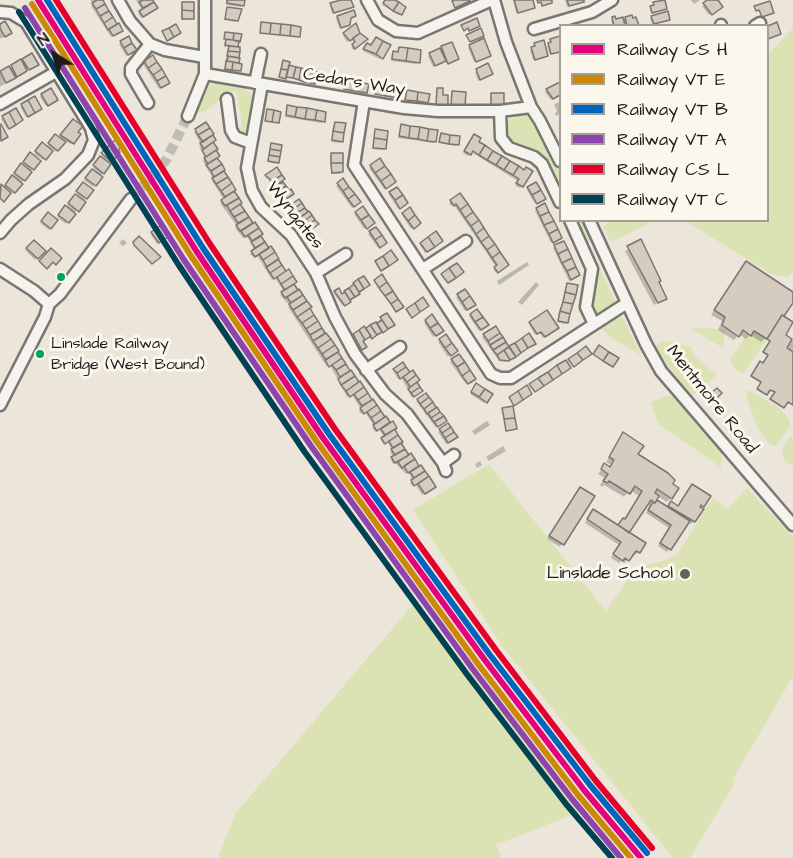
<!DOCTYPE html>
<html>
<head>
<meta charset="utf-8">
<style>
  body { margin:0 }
  #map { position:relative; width:793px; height:858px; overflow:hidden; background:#ece5da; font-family:"Architects Daughter",sans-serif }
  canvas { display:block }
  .legend { position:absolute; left:559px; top:24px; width:210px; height:198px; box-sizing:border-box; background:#fbf7ec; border:2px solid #a29f99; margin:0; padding:8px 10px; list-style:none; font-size:18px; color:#1c1c1c }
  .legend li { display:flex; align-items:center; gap:12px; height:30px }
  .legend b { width:30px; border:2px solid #a29f99 }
  .north { position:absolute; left:24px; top:24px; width:60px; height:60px; -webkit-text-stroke:4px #fbf7ec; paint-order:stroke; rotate:324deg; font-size:16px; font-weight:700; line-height:24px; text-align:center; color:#1c1c1c }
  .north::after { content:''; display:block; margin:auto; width:21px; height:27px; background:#1c1c1c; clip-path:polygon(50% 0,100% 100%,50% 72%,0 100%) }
</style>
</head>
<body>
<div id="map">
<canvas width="793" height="858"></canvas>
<ul class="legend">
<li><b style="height:8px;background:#e5007d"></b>Railway CS H</li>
<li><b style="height:8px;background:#cb8a06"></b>Railway VT E</li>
<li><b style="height:8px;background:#0065bd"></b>Railway VT B</li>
<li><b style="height:8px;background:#8e44ad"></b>Railway VT A</li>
<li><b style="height:8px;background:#e4002b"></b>Railway CS L</li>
<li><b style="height:8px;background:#004153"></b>Railway VT C</li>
</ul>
<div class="north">N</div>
</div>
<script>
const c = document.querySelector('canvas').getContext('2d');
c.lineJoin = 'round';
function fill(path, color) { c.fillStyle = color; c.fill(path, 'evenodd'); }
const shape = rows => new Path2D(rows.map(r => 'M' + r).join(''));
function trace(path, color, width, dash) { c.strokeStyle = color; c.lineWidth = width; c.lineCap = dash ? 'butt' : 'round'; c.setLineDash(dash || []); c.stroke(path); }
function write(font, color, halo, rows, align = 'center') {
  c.font = font + ' "Architects Daughter",sans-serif'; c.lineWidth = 6; c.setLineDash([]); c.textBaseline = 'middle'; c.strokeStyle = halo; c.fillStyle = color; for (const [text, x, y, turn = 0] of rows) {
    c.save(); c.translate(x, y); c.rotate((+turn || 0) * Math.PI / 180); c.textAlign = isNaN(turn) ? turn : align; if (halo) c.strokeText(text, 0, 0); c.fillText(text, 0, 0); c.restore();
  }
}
const green = shape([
  [793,28,793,272,788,277,771,274,686,221,768,220,768,55],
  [214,83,242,87,252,94,251,129,245,136,240,137,233,128,242,127,237,91,221,93,221,99,203,113,195,111,202,91,207,86],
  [521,115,528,116,537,122,560,172,560,192,548,166,513,147,505,139,506,125,510,119],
  [610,220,649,221,650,223,611,242,603,227],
  [574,221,584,221,593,239,588,242,615,302,611,308,601,314,596,313,590,306,594,283],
  [619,316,623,318,641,355,613,339,600,327],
  [692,327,720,329,724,331,725,335,723,348,692,329],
  [754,331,767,339,743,374,736,370,730,359,748,334,751,336],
  [663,341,674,342,691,347,694,355,717,375,691,397,657,351,657,345],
  [747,391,751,391,781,409,788,418,791,425,776,446,769,444,756,425,746,395],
  [670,395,679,402,721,452,721,470,712,461,658,424,651,402],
  [790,436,793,438,793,467,783,458,782,449],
  [489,464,606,611,635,568,663,561,677,554,713,498,728,509,747,488,793,537,793,676,733,779,735,782,690,858,673,858,502,646,413,510],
  [415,602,582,811,496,845,502,858,218,858,235,814]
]);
const shadow = shape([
  [90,0,103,0,120,32,111,37,91,6,93,4],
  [136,0,151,0,156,8,141,18,138,13,142,10],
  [226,0,243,0,243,5,241,7,226,5],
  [346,0,350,0,352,7,332,14,330,6],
  [386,0,393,0,400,14,399,15,382,5],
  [513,0,531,0,533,7,516,13],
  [565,0,582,0,583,1,567,7],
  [691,0,700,0,694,4],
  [710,0,715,0,721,7,709,15,702,6],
  [183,4,192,18,190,20,181,20,181,5],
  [227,9,237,20,235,22,224,20],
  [338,17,349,18,349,24,340,29,336,19],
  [652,17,669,19,652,25,650,19],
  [625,18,637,26,601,26,612,24,611,20,613,19,615,21,622,21],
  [0,25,9,34,0,39],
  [356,26,362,38,366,39,353,50,351,47,355,44,351,39,347,42,343,36],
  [226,33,240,35,236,48,239,71,238,72,224,70,228,47,224,47],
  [128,38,133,52,126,56,119,44],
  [560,38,560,52,550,55,547,46,551,40],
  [543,42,547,55,533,60,530,50,534,45],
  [470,46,488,57,474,62,468,48],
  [366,47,382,58,380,59,363,51],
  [399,48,418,62,416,64,391,61,391,55,397,53],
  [442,48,455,61,447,64,445,60,433,67,428,56],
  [23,60,36,66,26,70,0,87,0,73],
  [145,62,166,84,159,89,143,64],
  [488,65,491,74,478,81,475,72],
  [559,84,560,95,551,100,545,92],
  [42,95,54,101,46,106,40,97],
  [560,101,560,114,556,116,555,113,557,111,554,105],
  [22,106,39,110,26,117,20,107],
  [288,107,323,121,321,123,285,117],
  [15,110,19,122,7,129,1,119],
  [73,121,76,132,79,134,71,144,64,141,56,152,52,149,43,160,34,154,42,144,46,147,55,136,59,139],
  [335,123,341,141,340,143,331,142],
  [206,124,214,140,212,142,216,158,235,190,233,191,240,203,239,205,268,250,271,248,349,373,359,382,385,419,386,418,408,457,410,455,419,468,421,467,434,487,422,495,415,484,412,486,410,483,413,480,408,472,406,474,395,463,393,464,391,460,394,457,390,452,392,450,387,442,383,444,381,440,384,438,379,429,375,432,372,428,374,426,365,412,361,414,359,411,361,409,352,395,347,397,330,365,327,367,288,307,290,306,280,295,284,292,275,278,272,280,257,255,253,257,250,254,254,250,252,244,246,236,243,238,235,228,237,226,220,203,224,200,212,181,213,179,203,161,205,159,199,146,201,144,194,132],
  [402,126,435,141,433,143,398,138],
  [375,131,384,149,383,150,372,149],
  [441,135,457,144,456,146,438,143],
  [473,137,477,142,524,171,531,171,520,188,515,186,518,181,471,152,468,156,463,153],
  [115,142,111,161,93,187,84,180,94,169,93,168,101,156],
  [271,145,277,162,276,164,267,162],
  [30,154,39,161,14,192,13,194,10,192,2,202,0,187,3,188],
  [332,154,342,172,340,174,331,174,330,156],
  [380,160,393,183,384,189,369,168],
  [266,176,281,181,290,195,281,201,273,191,274,189,267,178,265,178],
  [343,181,359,202,352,208,336,186],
  [83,184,92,190,66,224,57,217,77,194,76,193],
  [528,188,542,200,535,204,527,190],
  [390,193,404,205,398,209,389,195],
  [460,195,505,267,496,273,494,270,496,267,486,252,454,205,451,206,449,203],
  [290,207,315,226,307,231,289,208],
  [409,209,417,225,411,229,402,215],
  [537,209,559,240,551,243,535,211],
  [356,213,371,225,364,229,354,214],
  [48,214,56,220,49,230,40,223],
  [376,229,384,244,378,248,368,234],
  [152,233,164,239,157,244,151,235],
  [123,239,127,243,123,246,119,243],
  [640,241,666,298,654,305,625,251],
  [34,242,44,251,35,260,25,250],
  [439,243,425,253,420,245,421,244],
  [555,246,577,277,569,281,553,248],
  [527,262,529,265,499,285,497,281],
  [742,268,793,294,793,300,781,316,784,336,792,341,793,340,793,405,786,401,782,407,771,400,775,393,769,389,765,394,758,390,762,383,751,376,760,363,763,365,769,356,763,353,770,342,765,338,761,342,750,335,746,339,739,334,734,340,718,330,722,321,711,315],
  [536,282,539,285,522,305,518,302],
  [354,284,366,287,343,306,334,294,335,292,342,295],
  [567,284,567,322,565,324,557,322],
  [465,291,472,306,465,311,456,297],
  [471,315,485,327,479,331,469,316],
  [386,316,391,327,370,339,368,337,361,341,363,348,360,350,353,336,375,324,376,326],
  [432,316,440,332,433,337,424,323],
  [530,323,555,330,543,338,539,332,535,335,529,324],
  [495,328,509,348,529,336,532,345,506,362,499,361,482,337],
  [440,340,454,353,448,357,438,342],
  [452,360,472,380,466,384,450,362],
  [402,364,416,383,420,393,412,398,401,377,398,379,393,371],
  [475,387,486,402,484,403,470,394],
  [418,400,443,423,436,428,416,401],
  [487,421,490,425,475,435,472,431],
  [448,425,454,439,446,444,438,432],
  [623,434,636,454,671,498,667,502,657,496,651,505,667,508,668,506,678,507,690,489,703,506,694,521,691,524,687,522,667,552,658,546,669,528,646,513,650,507,646,504,628,532,638,552,635,555,633,553,625,563,621,561,619,563,611,558,619,545,585,523,590,514,617,527,624,520,639,496,630,490,624,497,604,485,602,487,600,485,605,478,598,474,605,465,609,468,611,465,606,462],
  [503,446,506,451,489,461,486,457],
  [480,461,482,465,477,468,475,464],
  [577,492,593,496,560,547,547,539]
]);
const building = shape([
  [97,0,103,0,105,4,96,9,92,3,97,0],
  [143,0,153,0,154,2,143,8,139,2,143,0],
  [227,0,245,0,244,6,227,3,227,0],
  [341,0,351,0,354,7,334,13,330,3,341,0],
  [385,0,395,0,399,2,393,11,383,3,385,0],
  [455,0,470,0,470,1,455,8,452,1,455,0],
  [514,0,533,0,535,8,518,13,514,0],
  [537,0,552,0,552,3,542,6,541,2,538,3,537,0],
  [567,0,584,0,584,2,569,6,567,0],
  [665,0,667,9,652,13,650,6,654,5,653,2,665,0],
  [707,0,718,0,723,7,712,15,703,3,707,0],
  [770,1,774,13,762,17,759,10,756,11,754,6,770,1],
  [154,2,158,8,143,17,139,11,154,2],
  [182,2,194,2,194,11,182,10,182,2],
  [399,2,406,7,402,15,393,11,399,2],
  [105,4,109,11,100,16,96,9,105,4],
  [227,7,242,9,238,21,225,19,227,7],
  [182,10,194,11,194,19,182,19,182,10],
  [354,10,356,16,351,18,350,25,341,28,337,16,354,10],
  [109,11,113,17,104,23,100,16,109,11],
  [668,11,670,20,654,24,651,16,668,11],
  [632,15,633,18,636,17,639,26,627,26,625,17,632,15],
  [615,16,616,19,623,17,625,26,614,26,612,17,615,16],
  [113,17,117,24,108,30,104,23,113,17],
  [477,18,480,26,469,31,468,28,464,31,461,25,477,18],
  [5,21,12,33,5,37,0,28,0,24,5,21],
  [261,22,271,23,270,34,260,33,261,22],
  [777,22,781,34,768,39,768,26,777,22],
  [119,23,123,31,113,36,109,29,119,23],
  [271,23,281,24,280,35,270,34,271,23],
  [356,23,360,33,350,41,343,33,356,23],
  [176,24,181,33,174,37,169,28,176,24],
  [281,24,291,25,290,36,280,35,281,24],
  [291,25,301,27,300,37,290,36,291,25],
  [169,28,174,37,167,41,162,31,169,28],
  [481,28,484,36,470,42,466,35,481,28],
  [225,32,234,33,233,40,224,39,225,32],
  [234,33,242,34,240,42,233,40,234,33],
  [360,33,368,39,355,49,352,44,355,42,353,38,360,33],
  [129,36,132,43,124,48,120,41,129,36],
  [560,36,560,52,551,54,548,43,551,42,550,39,560,36],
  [376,37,383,41,376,54,363,49,367,43,371,45,376,37],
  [484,38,491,56,476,62,469,45,484,38],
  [226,39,239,41,238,47,225,45,226,39],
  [544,40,548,56,535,60,531,47,535,46,534,43,544,40],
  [383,41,391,45,383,59,376,54,383,41],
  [452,42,459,59,448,64,441,46,452,42],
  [132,43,137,50,128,55,124,48,132,43],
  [229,46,240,47,240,52,228,51,229,46],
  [399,47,408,48,406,61,392,59,393,51,398,52,399,47],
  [408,48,421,50,420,63,406,61,408,48],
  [440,48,446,61,435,66,429,53,440,48],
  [228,51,240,52,239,58,227,56,228,51],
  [32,53,39,65,29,70,22,59,32,53],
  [153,55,157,62,148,68,144,61,153,55],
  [228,56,240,58,239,63,227,61,228,56],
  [21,59,27,71,17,77,11,65,21,59],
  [283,60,290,62,288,70,281,69,283,60],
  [226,61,233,62,232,70,225,69,226,61],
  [157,62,162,69,153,75,148,68,157,62],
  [233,62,242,64,241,71,232,70,233,62],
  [488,63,493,74,480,80,476,69,488,63],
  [289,65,296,67,293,78,286,77,289,65],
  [9,66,16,78,6,83,0,71,9,66],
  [296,67,301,68,299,80,293,78,296,67],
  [301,68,307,70,304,82,299,80,301,68],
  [162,69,166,76,157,81,153,75,162,69],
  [281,69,288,70,286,79,279,77,281,69],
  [307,70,313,71,310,83,304,82,307,70],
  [313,71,318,72,315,84,310,83,313,71],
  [166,76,170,83,161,88,157,81,166,76],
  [345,80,356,82,355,91,344,89,345,80],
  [356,82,369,84,367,93,355,91,356,82],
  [560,82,560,95,553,99,546,89,560,82],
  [376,86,388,88,386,96,375,94,376,86],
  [51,88,58,100,48,106,41,94,51,88],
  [388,88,399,90,398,98,386,96,388,88],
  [437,88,443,88,443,95,448,95,448,105,436,105,437,88],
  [407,90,418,92,417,101,405,100,407,90],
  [452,91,466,92,465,106,451,105,452,91],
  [418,92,430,94,428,103,417,101,418,92],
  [491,93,504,93,504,106,491,106,491,93],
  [35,96,42,109,35,113,28,100,35,96],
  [28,100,35,113,28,117,21,104,28,100],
  [287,105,297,107,295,117,286,115,287,105],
  [297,107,307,108,305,119,295,117,297,107],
  [16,108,23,120,16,125,9,112,16,108],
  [307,108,317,110,315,120,305,119,307,108],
  [267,109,274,110,272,122,265,121,267,109],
  [274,110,281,112,279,123,272,122,274,110],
  [317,110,326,112,325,122,315,120,317,110],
  [9,112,16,125,9,129,2,116,9,112],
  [73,119,83,126,78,132,81,134,74,144,60,135,73,119],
  [206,122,210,128,198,135,195,129,206,122],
  [335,122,346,123,344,133,333,131,335,122],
  [1,124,8,137,1,141,0,125,1,124],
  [401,124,410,126,409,138,399,136,401,124],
  [410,126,420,127,418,139,409,138,410,126],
  [420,127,429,129,427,141,418,139,420,127],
  [210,128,214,134,203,142,198,135,210,128],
  [375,129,388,131,387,140,374,138,375,129],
  [429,129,438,130,436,142,427,141,429,129],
  [333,131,344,133,343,142,332,140,333,131],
  [441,133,450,135,449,144,439,142,441,133],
  [55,134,66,142,58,151,48,143,55,134],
  [474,134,481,138,479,142,485,145,479,155,473,151,471,155,464,151,474,134],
  [213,135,216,140,204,149,200,143,213,135],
  [450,135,460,136,459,145,449,144,450,135],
  [374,138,387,140,386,149,373,148,374,138],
  [115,140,122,145,118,151,120,152,112,162,101,153,115,140],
  [42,142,53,151,46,160,35,151,42,142],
  [213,142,218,149,206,157,202,150,213,142],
  [271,143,282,145,281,151,270,149,271,143],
  [485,145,493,151,487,160,479,155,485,145],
  [270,149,281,151,280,157,269,155,270,149],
  [216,150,220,156,208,164,204,158,216,150],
  [493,151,502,156,496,165,487,160,493,151],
  [30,152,41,161,34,170,23,162,30,152],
  [331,153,343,153,343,163,331,163,331,153],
  [269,155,280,157,279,163,268,161,269,155],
  [100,156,111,164,104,174,93,165,100,156],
  [502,156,510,161,504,170,496,165,502,156],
  [217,158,222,164,211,171,206,165,217,158],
  [380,158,385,166,375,173,370,165,380,158],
  [510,161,519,166,513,175,504,170,510,161],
  [21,163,32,172,25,181,14,173,21,163],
  [331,163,343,163,343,172,332,173,331,163],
  [222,164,225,170,214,177,211,171,222,164],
  [385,166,391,174,381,181,375,173,385,166],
  [519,166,524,170,526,167,533,171,523,187,516,183,519,179,513,175,519,166],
  [277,167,282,175,272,181,265,175,277,167],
  [92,169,103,177,96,186,85,178,92,169],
  [224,171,228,177,216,184,212,178,224,171],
  [391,174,396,182,386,189,381,181,391,174],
  [12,175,23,184,15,193,5,185,12,175],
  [282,175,285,179,275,186,272,181,282,175],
  [228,177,232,183,221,191,216,184,228,177],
  [343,178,349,187,343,191,337,183,343,178],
  [83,182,94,190,87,199,76,191,83,182],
  [283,182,286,186,276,192,273,188,283,182],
  [536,182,541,190,532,195,527,187,536,182],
  [232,183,236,190,225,197,221,191,232,183],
  [1,184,11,193,4,202,0,198,1,184],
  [286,186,289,190,279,197,276,192,286,186],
  [349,187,355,194,348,199,343,191,349,187],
  [397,187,403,195,395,200,389,192,397,187],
  [291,189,294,194,283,201,280,196,291,189],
  [541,190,546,199,537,204,532,195,541,190],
  [234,191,239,198,225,206,221,200,234,191],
  [460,193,468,204,460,210,456,204,454,206,450,200,460,193],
  [75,194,86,202,79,212,68,203,75,194],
  [355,194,361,202,354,207,348,199,355,194],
  [403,195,408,203,400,209,395,200,403,195],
  [239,198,242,203,230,211,227,205,239,198],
  [299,199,302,203,292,210,289,206,299,199],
  [302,203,305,208,295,214,292,210,302,203],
  [545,203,549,212,540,216,536,208,545,203],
  [240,204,245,211,234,217,230,211,240,204],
  [468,204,473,212,465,218,460,210,468,204],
  [65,205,76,214,69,223,58,215,65,205],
  [363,206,369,215,361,220,355,212,363,206],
  [410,207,415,215,408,221,402,213,410,207],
  [305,208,308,212,298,219,295,214,305,208],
  [245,211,249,217,238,223,234,217,245,211],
  [309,211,312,215,303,222,300,217,309,211],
  [48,212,58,220,51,229,41,221,48,212],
  [473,212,479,220,471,226,465,218,473,212],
  [549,212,554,221,544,225,540,216,549,212],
  [312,215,315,220,306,226,303,222,312,215],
  [369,215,375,223,367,229,361,220,369,215],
  [415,215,421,223,414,229,408,221,415,215],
  [249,217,253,223,240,231,236,225,249,217],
  [315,220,319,224,309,231,306,226,315,220],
  [479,220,484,228,476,234,471,226,479,220],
  [554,221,558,229,549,234,544,225,554,221],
  [255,222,259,228,245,237,241,231,255,222],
  [160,226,168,237,159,243,151,232,160,226],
  [376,227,382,235,375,240,369,231,376,227],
  [259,228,263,234,252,241,248,235,259,228],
  [484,228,489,236,481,242,476,234,484,228],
  [558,229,562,238,553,243,549,234,558,229],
  [436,231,443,241,435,247,428,237,436,231],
  [382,235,387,243,380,248,375,240,382,235],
  [139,236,161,257,152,264,134,245,133,242,139,236],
  [261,236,265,242,255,248,251,242,261,236],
  [489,236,495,244,487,250,481,242,489,236],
  [428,237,435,247,427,252,420,243,428,237],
  [641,239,661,281,659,282,667,299,658,303,627,246,641,239],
  [34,240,46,251,38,259,26,248,34,240],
  [564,241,568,249,558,254,554,245,564,241],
  [265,242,269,248,255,257,251,251,265,242],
  [495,244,500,252,492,258,487,250,495,244],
  [271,246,275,252,263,260,259,254,271,246],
  [51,248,62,258,56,265,53,262,47,269,39,261,51,248],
  [568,249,572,258,562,263,558,254,568,249],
  [391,250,398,260,389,266,383,256,391,250],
  [275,252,279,259,267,267,263,260,275,252],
  [500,252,509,265,498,273,494,267,497,265,492,258,500,252],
  [383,256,389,266,381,271,375,261,383,256],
  [572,258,576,267,567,271,562,263,572,258],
  [278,259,282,265,270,273,266,267,278,259],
  [746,261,793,292,793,303,784,316,782,315,767,339,754,331,751,336,743,330,739,337,722,325,725,317,714,310,746,261],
  [457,263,464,272,456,278,449,268,457,263],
  [282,265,286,271,274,279,270,273,282,265],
  [576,267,580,275,571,280,567,271,576,267],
  [449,268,456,278,448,283,441,274,449,268],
  [289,269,293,276,281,284,277,277,289,269],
  [382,274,387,282,379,288,374,280,382,274],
  [293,276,297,282,285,290,281,284,293,276],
  [364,276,370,285,364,289,358,279,364,276],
  [358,279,364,289,359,292,353,283,358,279],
  [387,282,393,291,385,296,379,288,387,282],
  [567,283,578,285,576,295,565,292,567,283],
  [294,284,298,290,285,298,281,292,294,284],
  [354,284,360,294,355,297,349,288,354,284],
  [339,288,342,294,345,292,351,302,345,306,334,291,339,288],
  [349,288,355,297,350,300,344,291,349,288],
  [299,289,303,295,291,303,287,297,299,289],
  [465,289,470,296,462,302,457,294,465,289],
  [393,291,398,299,391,304,385,296,393,291],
  [565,292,576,295,573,304,563,302,565,292],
  [303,295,307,301,293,310,289,304,303,295],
  [470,296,476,305,467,310,462,302,470,296],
  [423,297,429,306,420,312,415,303,423,297],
  [398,299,404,307,396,312,391,304,398,299],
  [307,301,312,307,297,317,293,310,307,301],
  [563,302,573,304,570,314,560,311,563,302],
  [415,303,420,312,412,318,406,309,415,303],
  [310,308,314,315,302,323,297,317,310,308],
  [477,309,483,317,475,322,470,314,477,309],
  [547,310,559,328,545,337,541,332,537,334,529,322,547,310],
  [560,311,570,314,568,323,558,321,560,311],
  [387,313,395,325,388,329,380,317,387,313],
  [432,314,438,323,430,328,425,320,432,314],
  [314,315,318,321,306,329,302,323,314,315],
  [782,315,793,322,786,335,792,339,787,348,793,352,793,405,788,402,784,408,770,399,775,392,770,390,767,395,757,389,761,382,751,376,760,361,763,363,768,355,763,352,770,341,767,339,782,315],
  [483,317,489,325,481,330,475,322,483,317],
  [382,320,388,329,383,333,377,323,382,320],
  [318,321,322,328,310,335,306,329,318,321],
  [376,322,382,332,377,335,370,325,376,322],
  [438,323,444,331,436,336,430,328,438,323],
  [370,325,377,335,372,339,366,328,370,325],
  [364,326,371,336,365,340,359,330,364,326],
  [496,326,500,333,488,341,483,334,496,326],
  [322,328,325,333,313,341,310,335,322,328],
  [359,330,365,340,363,341,367,347,362,350,353,334,359,330],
  [326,333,331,339,318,348,313,341,326,333],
  [500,333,503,337,490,345,488,341,500,333],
  [529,333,536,344,528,348,522,338,529,333],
  [446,334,452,343,445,348,439,339,446,334],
  [503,337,506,342,493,350,490,345,503,337],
  [522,338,528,348,521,353,515,343,522,338],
  [331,339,335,345,322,354,318,348,331,339],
  [506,342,509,347,497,355,493,350,506,342],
  [452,343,458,351,451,356,445,348,452,343],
  [515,343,521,353,516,357,509,346,515,343],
  [335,345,339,351,326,360,322,354,335,345],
  [599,345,609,352,603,361,593,354,599,345],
  [586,346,592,354,583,360,577,353,586,346],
  [509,347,516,357,510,360,504,350,509,347],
  [504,350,510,360,509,361,500,360,497,355,504,350],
  [338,352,342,358,329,367,325,360,338,352],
  [609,352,619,358,613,367,603,361,609,352],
  [577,353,583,360,574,367,568,359,577,353],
  [459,354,465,362,457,367,451,359,459,354],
  [342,358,346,364,336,370,332,365,342,358],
  [566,360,571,368,562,374,557,365,566,360],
  [403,362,406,367,397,373,393,369,403,362],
  [465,362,470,370,462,376,457,367,465,362],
  [346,364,350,371,340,377,336,370,346,364],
  [557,365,562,374,553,380,548,372,557,365],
  [406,367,410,372,400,379,397,373,406,367],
  [351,370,355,376,341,385,338,379,351,370],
  [413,370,416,375,407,382,403,377,413,370],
  [470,370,476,379,468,384,462,376,470,370],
  [548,372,553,380,544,386,538,378,548,372],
  [416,375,420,380,410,387,407,382,416,375],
  [355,376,359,382,346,391,341,385,355,376],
  [538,378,544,386,535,392,529,384,538,378],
  [360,381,364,387,350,397,346,391,360,381],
  [417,382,420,387,411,393,408,389,417,382],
  [476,383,485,389,479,397,471,392,476,383],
  [527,385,532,394,523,400,518,391,527,385],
  [364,387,368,393,358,400,354,394,364,387],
  [420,387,423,391,414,397,411,393,420,387],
  [717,388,722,393,716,399,711,393,717,388],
  [485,389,493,394,487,403,479,397,485,389],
  [518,391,523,400,514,406,509,397,518,391],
  [368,393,372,400,362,406,358,400,368,393],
  [426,393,429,397,420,404,417,399,426,393],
  [429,397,433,402,424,409,420,404,429,397],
  [373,399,377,405,364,414,360,408,373,399],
  [433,402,436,408,427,414,424,409,433,402],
  [377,405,381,411,371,418,367,412,377,405],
  [513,406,515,418,504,419,502,408,513,406],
  [437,407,440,412,431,418,428,413,437,407],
  [381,411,385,417,375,424,371,418,381,411],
  [440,412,444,416,434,422,431,418,440,412],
  [386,416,390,422,377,431,373,425,386,416],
  [444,416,447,421,438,427,434,422,444,416],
  [515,418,517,429,506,431,504,419,515,418],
  [393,421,397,428,385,435,381,429,393,421],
  [448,423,451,427,442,433,439,429,448,423],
  [451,427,454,432,445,438,442,433,451,427],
  [395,429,398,435,385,444,381,438,395,429],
  [454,432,458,437,448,443,445,438,454,432],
  [623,432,644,446,638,454,668,473,675,480,673,484,679,488,672,499,657,489,655,493,659,496,655,503,651,500,629,533,618,525,623,518,625,519,642,491,635,486,630,494,609,481,608,483,603,481,608,474,601,469,604,463,610,467,614,460,609,457,623,432],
  [398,435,403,442,393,448,389,441,398,435],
  [401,443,405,449,395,455,391,449,401,443],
  [405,449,409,455,395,463,391,457,405,449],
  [411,453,415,459,402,468,398,462,411,453],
  [415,459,419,466,408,473,404,466,415,459],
  [421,465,425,471,414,478,410,472,421,465],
  [425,471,429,476,414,486,411,480,425,471],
  [429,476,436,487,425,494,418,484,429,476],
  [692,484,711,496,704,507,701,505,700,507,704,509,695,522,668,506,671,501,678,506,692,484],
  [580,487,595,496,564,545,549,536,580,487],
  [657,500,690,521,671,550,660,543,671,525,648,510,653,502,655,503,657,500],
  [593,509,646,543,640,553,636,551,629,561,625,558,623,561,613,554,621,542,587,519,593,509]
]);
const minorTunnel = shape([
  [131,199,166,160,188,116]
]);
const minor = shape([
  [118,0,130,21,150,44,165,50,204,57],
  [367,0,378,20,396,31,418,33,492,0],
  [494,0,506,42,531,107,540,121,560,161],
  [0,12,11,13,26,22,91,128,94,140,88,155,65,179,29,204,11,220,0,233],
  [721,25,721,26],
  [755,26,760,23],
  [534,29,592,12,612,0],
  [205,74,404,108,438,111,500,111,531,107],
  [255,83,261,54],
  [262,84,247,168,252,191,261,207,291,235,316,273,335,317,355,354,385,394,407,414,443,463,446,471],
  [227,99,231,130,235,137,251,143],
  [364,101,354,165,491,374,500,378,511,378,627,303],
  [148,103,131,74,131,68,150,44],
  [0,104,56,72],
  [500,111,501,138,509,148,534,157,542,164,560,202],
  [188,116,205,74,205,0],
  [570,220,592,269,586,307,594,324],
  [589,220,646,344,661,371,793,525],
  [0,269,34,291,49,304],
  [423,269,466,241],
  [316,273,346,254],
  [366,370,400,347],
  [0,405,45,317,49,304,60,294,131,199],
  [443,463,454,455]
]);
const rail1 = shape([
  [38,0,197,252,323,438,484,659,584,790,641,858]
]);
const rail2 = shape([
  [32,4,191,256,317,442,478,664,578,795,631,858]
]);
const rail3 = shape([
  [47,0,203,248,329,434,490,655,590,785,647,853]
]);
const rail4 = shape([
  [25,8,184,260,311,446,472,668,572,799,621,858]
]);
const rail5 = shape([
  [56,0,210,244,335,429,496,650,596,781,652,848]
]);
const rail6 = shape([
  [19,12,178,264,304,451,466,673,566,804,612,858]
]);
const markers = [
  [61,277,5,"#00a651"],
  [40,354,5,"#00a651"],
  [685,574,6,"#65625e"]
];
const busNames = [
  ["Linslade Railway",51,345],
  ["Bridge (West Bound)",51,366]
];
const streetNames = [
  ["Cedars Way",354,83,9],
  ["Wyngates",294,216,52],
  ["Mentmore Road",711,400,51]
];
const poiNames = [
  ["Linslade School",673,574]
];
fill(green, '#dbe3b4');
fill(shadow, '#0003');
fill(building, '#d5cbbe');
trace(building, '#7a7672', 1.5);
trace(minorTunnel, '#c2bdb4', 10, [10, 5]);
trace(minor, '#7a7672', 15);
trace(minor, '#f4f3ee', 10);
trace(rail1, '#e5007d', 6);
trace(rail2, '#cb8a06', 6);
trace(rail3, '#0065bd', 6);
trace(rail4, '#8e44ad', 6);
trace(rail5, '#e4002b', 6);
trace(rail6, '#004153', 6);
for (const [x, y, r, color] of markers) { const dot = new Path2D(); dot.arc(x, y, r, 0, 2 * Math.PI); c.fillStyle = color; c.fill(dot); trace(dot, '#fbf7ec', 2); }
write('16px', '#1c1c1c', '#fbf7ec', busNames, 'left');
write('18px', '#1c1c1c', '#fbf7ec', streetNames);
write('18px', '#1c1c1c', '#fbf7ec', poiNames, 'right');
</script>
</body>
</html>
